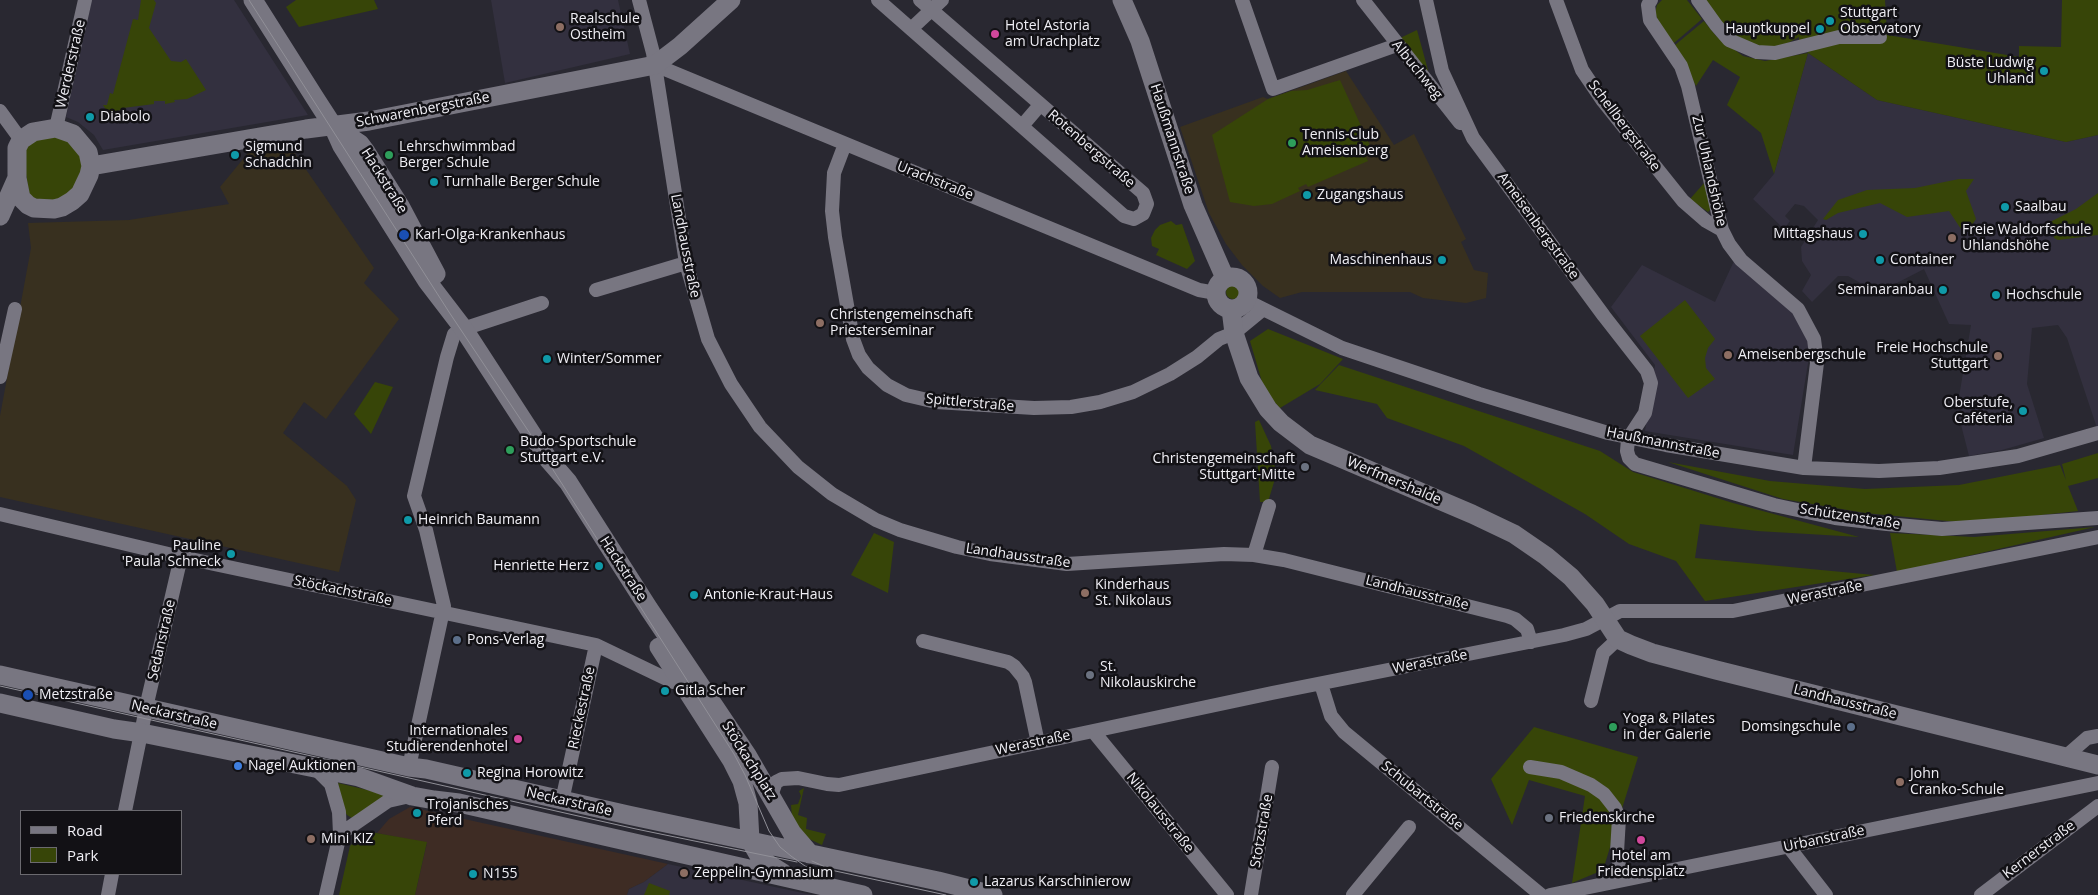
<!DOCTYPE html>
<html>
<head>
<meta charset="utf-8">
<style>
  body { margin:0 }
  #map { position:relative; width:2098px; height:895px; overflow:hidden; background:#292831; font-family:"Open Sans",sans-serif }
  canvas { display:block }
  .legend { position:absolute; left:20px; top:810px; width:162px; height:65px; box-sizing:border-box; background:#121115; border:1px solid #6b6a6f; margin:0; padding:6px 9px; list-style:none; font-size:15px; color:#f0eff5 }
  .legend li { display:flex; align-items:center; gap:10px; height:25px }
  .legend b { width:25px; border:1px solid #6b6a6f }
</style>
</head>
<body>
<div id="map">
<canvas width="2098" height="895"></canvas>
<ul class="legend">
<li><b style="height:6px;background:#787681"></b>Road</li>
<li><b style="height:14px;background:#374508"></b>Park</li>
</ul>
</div>
<script>
const c = document.querySelector('canvas').getContext('2d');
c.lineJoin = 'round';
function fill(path, color) { c.fillStyle = color; c.fill(path, 'evenodd'); }
const shape = rows => new Path2D(rows.map(r => 'M' + r).join(''));
function trace(path, color, width, dash) { c.strokeStyle = color; c.lineWidth = width; c.lineCap = dash ? 'butt' : 'round'; c.setLineDash(dash || []); c.stroke(path); }
function write(font, color, halo, rows, align = 'center') {
  c.font = font + ' "Open Sans",sans-serif'; c.lineWidth = 5; c.setLineDash([]); c.textBaseline = 'middle'; c.strokeStyle = halo; c.fillStyle = color; for (const [text, x, y, turn = 0] of rows) {
    c.save(); c.translate(x, y); c.rotate((+turn || 0) * Math.PI / 180); c.textAlign = isNaN(turn) ? turn : align; if (halo) c.strokeText(text, 0, 0); c.fillText(text, 0, 0); c.restore();
  }
}
const commercial = shape([
  [410,807,668,864,644,882,629,889,627,895,415,895,427,843,377,833,389,819]
]);
const industrial = shape([
  [1346,71,1394,145,1414,134,1466,239,1461,242,1474,270,1488,273,1486,298,1466,303,1423,298,1410,292,1302,292,1280,298,1263,286,1242,265,1226,244,1209,213,1180,127,1263,97,1268,99],
  [287,142,374,268,364,283,399,319,326,419,304,402,283,433,347,486,356,500,339,572,0,497,0,416,31,248,28,223,129,220,229,204,220,187,253,147]
]);
const built = shape([
  [92,0,234,0,308,115,103,150,94,135,78,122,66,117],
  [491,0,618,0,630,54,505,83],
  [1808,53,1877,100,2066,142,2098,135,2098,431,2067,338,2058,325,2032,328,2027,384,2044,438,2002,450,1969,456,1957,409,1971,325,1949,324,1924,269,1895,284,1864,285,1848,276,1838,276,1812,302,1802,291,1811,275,1802,261,1801,247,1818,220,1804,206,1795,204,1785,216,1790,221,1784,229,1753,199,1774,174],
  [1734,261,1792,311,1811,345,1793,455,1645,431,1655,365,1611,307,1642,265,1715,302],
  [668,864,812,895,627,895,629,889,644,882]
]);
const green = shape([
  [141,0,154,0,156,3,149,28,171,61,181,62,186,59,206,90,187,99,174,100,175,102,165,104,165,101,154,101,154,104,123,108,122,110,115,111,110,116,103,105,107,105,110,93,113,94,133,19,138,20],
  [296,0,374,0,378,9,299,27,286,7],
  [1662,0,1687,0,1702,19,1674,43,1662,30,1655,13,1657,5],
  [1703,0,1885,0,1887,35,2019,57,2019,46,2061,47,2062,0,2098,0,2098,135,2066,142,1877,100,1808,53,1774,174,1761,133,1727,105,1740,77,1713,60,1696,86,1675,45,1704,21,1716,36,1743,56,1765,61,1808,53,1799,43,1799,37,1777,49,1756,48,1731,37],
  [1417,30,1428,70,1427,73,1398,39],
  [1340,80,1373,152,1365,155,1368,161,1308,187,1306,184,1298,188,1300,191,1272,204,1254,206,1230,202,1212,135,1268,99,1291,91,1307,90],
  [59,134,81,151,83,172,74,190,56,201,30,198,26,174,26,147,32,140],
  [1959,179,1974,179,1966,191,1976,219,1965,235,1949,211,1907,217,1880,203,1838,213,1826,220,1823,219,1838,200,1867,190,1915,188],
  [1705,182,1711,209,1708,212,1690,199],
  [2098,193,2098,235,2058,240,2054,238,2050,222,2076,209],
  [1171,221,1176,225,1182,224,1195,261,1187,269,1156,255,1159,249,1152,246,1151,238,1155,230,1160,225],
  '1226 292a7 7 0 1 1 14 0a7 7 0 1 1-14 0Z',
  [1685,300,1715,339,1708,348,1705,358,1706,368,1715,379,1688,398,1640,336],
  [1268,329,1343,359,1320,384,1280,408,1265,392,1250,341],
  [1339,365,1600,451,1633,472,1733,503,1859,537,1757,531,1700,524,1695,558,1874,575,1705,601,1676,561,1629,544,1585,514,1464,446,1387,418,1377,404,1315,390],
  [375,382,393,387,371,434,354,414],
  [1259,420,1271,446,1275,467,1274,482,1268,502,1260,502,1255,422],
  [2098,453,2098,478,2068,486,2078,511,1968,523,1865,513,1783,499,1668,462,1770,481,1865,489,1959,485,2060,465,2066,480,2062,464],
  [2095,527,1897,572,1890,533,1974,537],
  [874,533,894,542,888,593,851,575],
  [1534,727,1638,757,1603,870,1572,883,1585,796,1529,780,1512,825,1491,779],
  [338,783,388,795,352,818,347,815,343,808],
  [804,788,798,815,807,818,806,829,826,834,822,845,803,836,792,817,791,805,798,804,801,796,799,791],
  [365,831,427,842,415,895,339,895,350,846],
  [649,883,670,891,669,895,644,895]
]);
const street = shape([
  [639,0,653,53,686,263,708,339,731,384,760,427,798,467,832,494,876,520,900,530,957,547,990,554,1067,564,1224,554,1254,555,1284,560,1507,616,1515,619,1527,629,1531,642],
  [878,0,1124,216,1134,219,1143,214,1147,204,1143,193,920,0],
  [1242,0,1273,89,1397,45],
  [1363,0,1460,123],
  [1426,0,1442,71,1473,138,1604,316,1647,371,1651,383,1645,413,1628,439,1627,451,1629,458,1635,464,1774,505,1835,518,1887,524,1942,529,2098,518],
  [1556,0,1582,70,1603,101,1683,201,1706,221,1722,230],
  [1651,0,1648,5,1650,20,1681,66,1688,86,1722,230,1729,244,1741,260,1798,309,1814,339,1817,363,1804,468],
  [1698,0,1716,25,1729,40,1757,52,1775,53,1839,37,1880,37],
  [911,29,942,0],
  [655,65,1199,290,1216,293],
  [0,111,21,140],
  [1022,126,1040,105],
  [56,128,85,0],
  [845,144,834,173,832,211,835,237,853,339,859,355,868,368,887,385,906,395,936,402,1034,408,1071,407,1100,402,1133,392,1170,374,1197,357,1219,339,1234,333,1262,310],
  [596,290,686,263],
  [1247,301,1342,348,1479,394,1608,433,1666,445,1804,468,1879,471,1939,468,2018,456,2098,433],
  [0,377,15,309],
  [0,514,181,557,596,645,673,682,680,681],
  [1254,555,1269,506],
  [923,641,1008,662,1014,666,1023,677,1025,682,1038,743],
  [1321,684,1331,716,1344,732,1541,895],
  [1591,701,1603,653,1618,639],
  [1093,731,1227,895],
  [2064,758,2087,738,2098,736],
  [409,767,444,606,426,530,414,496,447,357,454,334,460,330,542,303],
  [1530,767,1561,772,1591,785,1604,794,1615,808,1619,818,1617,852,1622,880],
  [316,769,331,784,339,812,340,834,326,895],
  [771,796,776,782,782,779,798,778,827,784,839,785,1272,693,1564,635,1586,629,1620,611,1733,611,2098,537],
  [562,801,596,645],
  [125,811,148,699,181,557],
  [340,834,388,801,410,796],
  [1788,846,1826,895],
  [108,895,112,874],
  [1251,895,1272,767],
  [1353,895,1409,827],
  [1550,895,2098,783],
  [1981,895,2098,806]
]);
const secondary = shape([
  [253,0,315,98,333,126,342,146,427,281,463,328,548,459,568,482,649,609,747,755,792,833,810,854],
  [1122,0,1140,41,1193,205,1225,278],
  [333,126,360,144,366,152,400,206,436,274],
  [56,128,73,134,88,152,91,166,89,175,80,194,72,201,62,207,54,209,34,208,28,205,21,198,17,178,17,148,21,140,33,132,56,128],
  [91,166,306,129,369,121,655,65,680,46,731,0],
  [0,216,17,178],
  '1216 293a16 16 0 1 1 32 0a16 16 0 1 1-32 0Z',
  [1231,309,1234,333,1249,378,1268,409,1281,423,1310,445,1472,514,1514,534,1546,556,1571,577,1595,604,1618,639,1631,645,1652,653,1716,670,2098,765],
  [659,647,732,761,742,781,748,803,750,840,758,854,767,863,783,873],
  [0,675,409,767,426,769,628,815,938,881,993,895],
  [0,703,114,729,142,733,359,777,412,796,434,800,459,803,863,895]
]);
const tram = shape([
  [249,0,449,312,529,432,734,754,745,775,769,831,780,847,791,856,805,866,824,875],
  [0,686,636,829,797,862],
  [812,861,832,870],
  [826,869,946,895]
]);
const markers = [
  [1830,21,5,"#0f9aa8"],
  [560,27,5,"#8d6e63"],
  [1820,29,5,"#0f9aa8"],
  [995,34,5,"#d1479c"],
  [2044,71,5,"#0f9aa8"],
  [90,117,5,"#0f9aa8"],
  [1292,143,5,"#2e9e5b"],
  [235,155,5,"#0f9aa8"],
  [389,155,5,"#2e9e5b"],
  [434,182,5,"#0f9aa8"],
  [1307,195,5,"#0f9aa8"],
  [2005,207,5,"#0f9aa8"],
  [1863,234,5,"#0f9aa8"],
  [404,235,6,"#1a4fb4"],
  [1952,238,5,"#8d6e63"],
  [1442,260,5,"#0f9aa8"],
  [1880,260,5,"#0f9aa8"],
  [1943,290,5,"#0f9aa8"],
  [1996,295,5,"#0f9aa8"],
  [820,323,5,"#8d6e63"],
  [1728,355,5,"#8d6e63"],
  [1998,356,5,"#8d6e63"],
  [547,359,5,"#0f9aa8"],
  [2023,411,5,"#0f9aa8"],
  [510,450,5,"#2e9e5b"],
  [1305,467,5,"#6b7280"],
  [408,520,5,"#0f9aa8"],
  [231,554,5,"#0f9aa8"],
  [599,566,5,"#0f9aa8"],
  [1085,593,5,"#8d6e63"],
  [694,595,5,"#0f9aa8"],
  [457,640,5,"#5c6f8a"],
  [1090,675,5,"#6b7280"],
  [665,691,5,"#0f9aa8"],
  [28,695,6,"#1a4fb4"],
  [1613,727,5,"#2e9e5b"],
  [1851,727,5,"#5c6f8a"],
  [518,739,5,"#d1479c"],
  [238,766,5,"#3f7fe0"],
  [467,773,5,"#0f9aa8"],
  [1900,782,5,"#8d6e63"],
  [417,813,5,"#0f9aa8"],
  [1549,818,5,"#6b7280"],
  [311,839,5,"#8d6e63"],
  [1641,840,5,"#d1479c"],
  [684,873,5,"#8d6e63"],
  [473,874,5,"#0f9aa8"],
  [974,882,5,"#0f9aa8"]
];
const poiNames = [
  ["Stuttgart",1840,13],
  ["Observatory",1840,29],
  ["Realschule",570,19],
  ["Ostheim",570,35],
  ["Hotel Astoria",1005,26],
  ["am Urachplatz",1005,42],
  ["Hauptkuppel",1810,29,"right"],
  ["Büste Ludwig",2034,63,"right"],
  ["Uhland",2034,79,"right"],
  ["Diabolo",100,117],
  ["Tennis-Club",1302,135],
  ["Ameisenberg",1302,151],
  ["Sigmund",245,147],
  ["Schadchin",245,163],
  ["Lehrschwimmbad",399,147],
  ["Berger Schule",399,163],
  ["Turnhalle Berger Schule",444,182],
  ["Zugangshaus",1317,195],
  ["Saalbau",2015,207],
  ["Freie Waldorfschule",1962,230],
  ["Uhlandshöhe",1962,246],
  ["Mittagshaus",1853,234,"right"],
  ["Karl-Olga-Krankenhaus",415,235],
  ["Maschinenhaus",1432,260,"right"],
  ["Container",1890,260],
  ["Seminaranbau",1933,290,"right"],
  ["Hochschule",2006,295],
  ["Christengemeinschaft",830,315],
  ["Priesterseminar",830,331],
  ["Freie Hochschule",1988,348,"right"],
  ["Stuttgart",1988,364,"right"],
  ["Ameisenbergschule",1738,355],
  ["Winter/Sommer",557,359],
  ["Oberstufe,",2013,403,"right"],
  ["Caféteria",2013,419,"right"],
  ["Budo-Sportschule",520,442],
  ["Stuttgart e.V.",520,458],
  ["Christengemeinschaft",1295,459,"right"],
  ["Stuttgart-Mitte",1295,475,"right"],
  ["Heinrich Baumann",418,520],
  ["Pauline",221,546,"right"],
  ["'Paula' Schneck",221,562,"right"],
  ["Henriette Herz",589,566,"right"],
  ["Kinderhaus",1095,585],
  ["St. Nikolaus",1095,601],
  ["Antonie-Kraut-Haus",704,595],
  ["Pons-Verlag",467,640],
  ["St.",1100,667],
  ["Nikolauskirche",1100,683],
  ["Gitla Scher",675,691],
  ["Metzstraße",39,695],
  ["Yoga & Pilates",1623,719],
  ["in der Galerie",1623,735],
  ["Domsingschule",1841,727,"right"],
  ["Internationales",508,731,"right"],
  ["Studierendenhotel",508,747,"right"],
  ["Nagel Auktionen",248,766],
  ["Regina Horowitz",477,773],
  ["John",1910,774],
  ["Cranko-Schule",1910,790],
  ["Trojanisches",427,805],
  ["Pferd",427,821],
  ["Friedenskirche",1559,818],
  ["Mini KIZ",321,839],
  ["Hotel am",1641,856,"center"],
  ["Friedensplatz",1641,872,"center"],
  ["Zeppelin-Gymnasium",694,873],
  ["N155",483,874],
  ["Lazarus Karschinierow",984,882]
];
const streetNames = [
  ["Werderstraße",71,64,-77],
  ["Albuchweg",1417,70,51],
  ["Schwarenbergstraße",423,110,-11],
  ["Schellbergstraße",1624,126,53],
  ["Haußmannstraße",1172,139,72],
  ["Rotenbergstraße",1091,149,41],
  ["Zur Uhlandshöhe",1709,171,77],
  ["Hackstraße",384,181,58],
  ["Urachstraße",935,181,22],
  ["Ameisenbergstraße",1538,226,54],
  ["Landhausstraße",685,246,79],
  ["Spittlerstraße",970,403,5],
  ["Haußmannstraße",1663,443,11],
  ["Werfmershalde",1394,481,23],
  ["Schützenstraße",1850,517,9],
  ["Landhausstraße",1018,556,8],
  ["Hackstraße",623,569,57],
  ["Stöckachstraße",343,591,12],
  ["Landhausstraße",1417,593,14],
  ["Werastraße",1825,593,-11],
  ["Sedanstraße",162,640,-77],
  ["Werastraße",1430,662,-11],
  ["Landhausstraße",1845,702,14],
  ["Rieckestraße",582,708,-78],
  ["Neckarstraße",174,715,13],
  ["Werastraße",1033,743,-12],
  ["Stöckachplatz",749,761,58],
  ["Schubartstraße",1422,796,39],
  ["Neckarstraße",569,802,13],
  ["Nikolausstraße",1160,813,51],
  ["Stotzstraße",1262,831,-80],
  ["Urbanstraße",1824,839,-12],
  ["Kernerstraße",2039,850,-37]
];
fill(commercial, '#3e2c24');
fill(industrial, '#38301f');
fill(built, '#33303f');
fill(green, '#374508');
trace(street, '#787681', 14);
trace(secondary, '#787681', 19);
trace(tram, '#919098', 1);
for (const [x, y, r, color] of markers) { const dot = new Path2D(); dot.arc(x, y, r, 0, 2 * Math.PI); c.fillStyle = color; c.fill(dot); trace(dot, '#121115', 2); }
write('14px', '#f0eff5', '#121115', poiNames, 'left');
write('14px', '#f0eff5', '#121115', streetNames);
</script>
</body>
</html>
